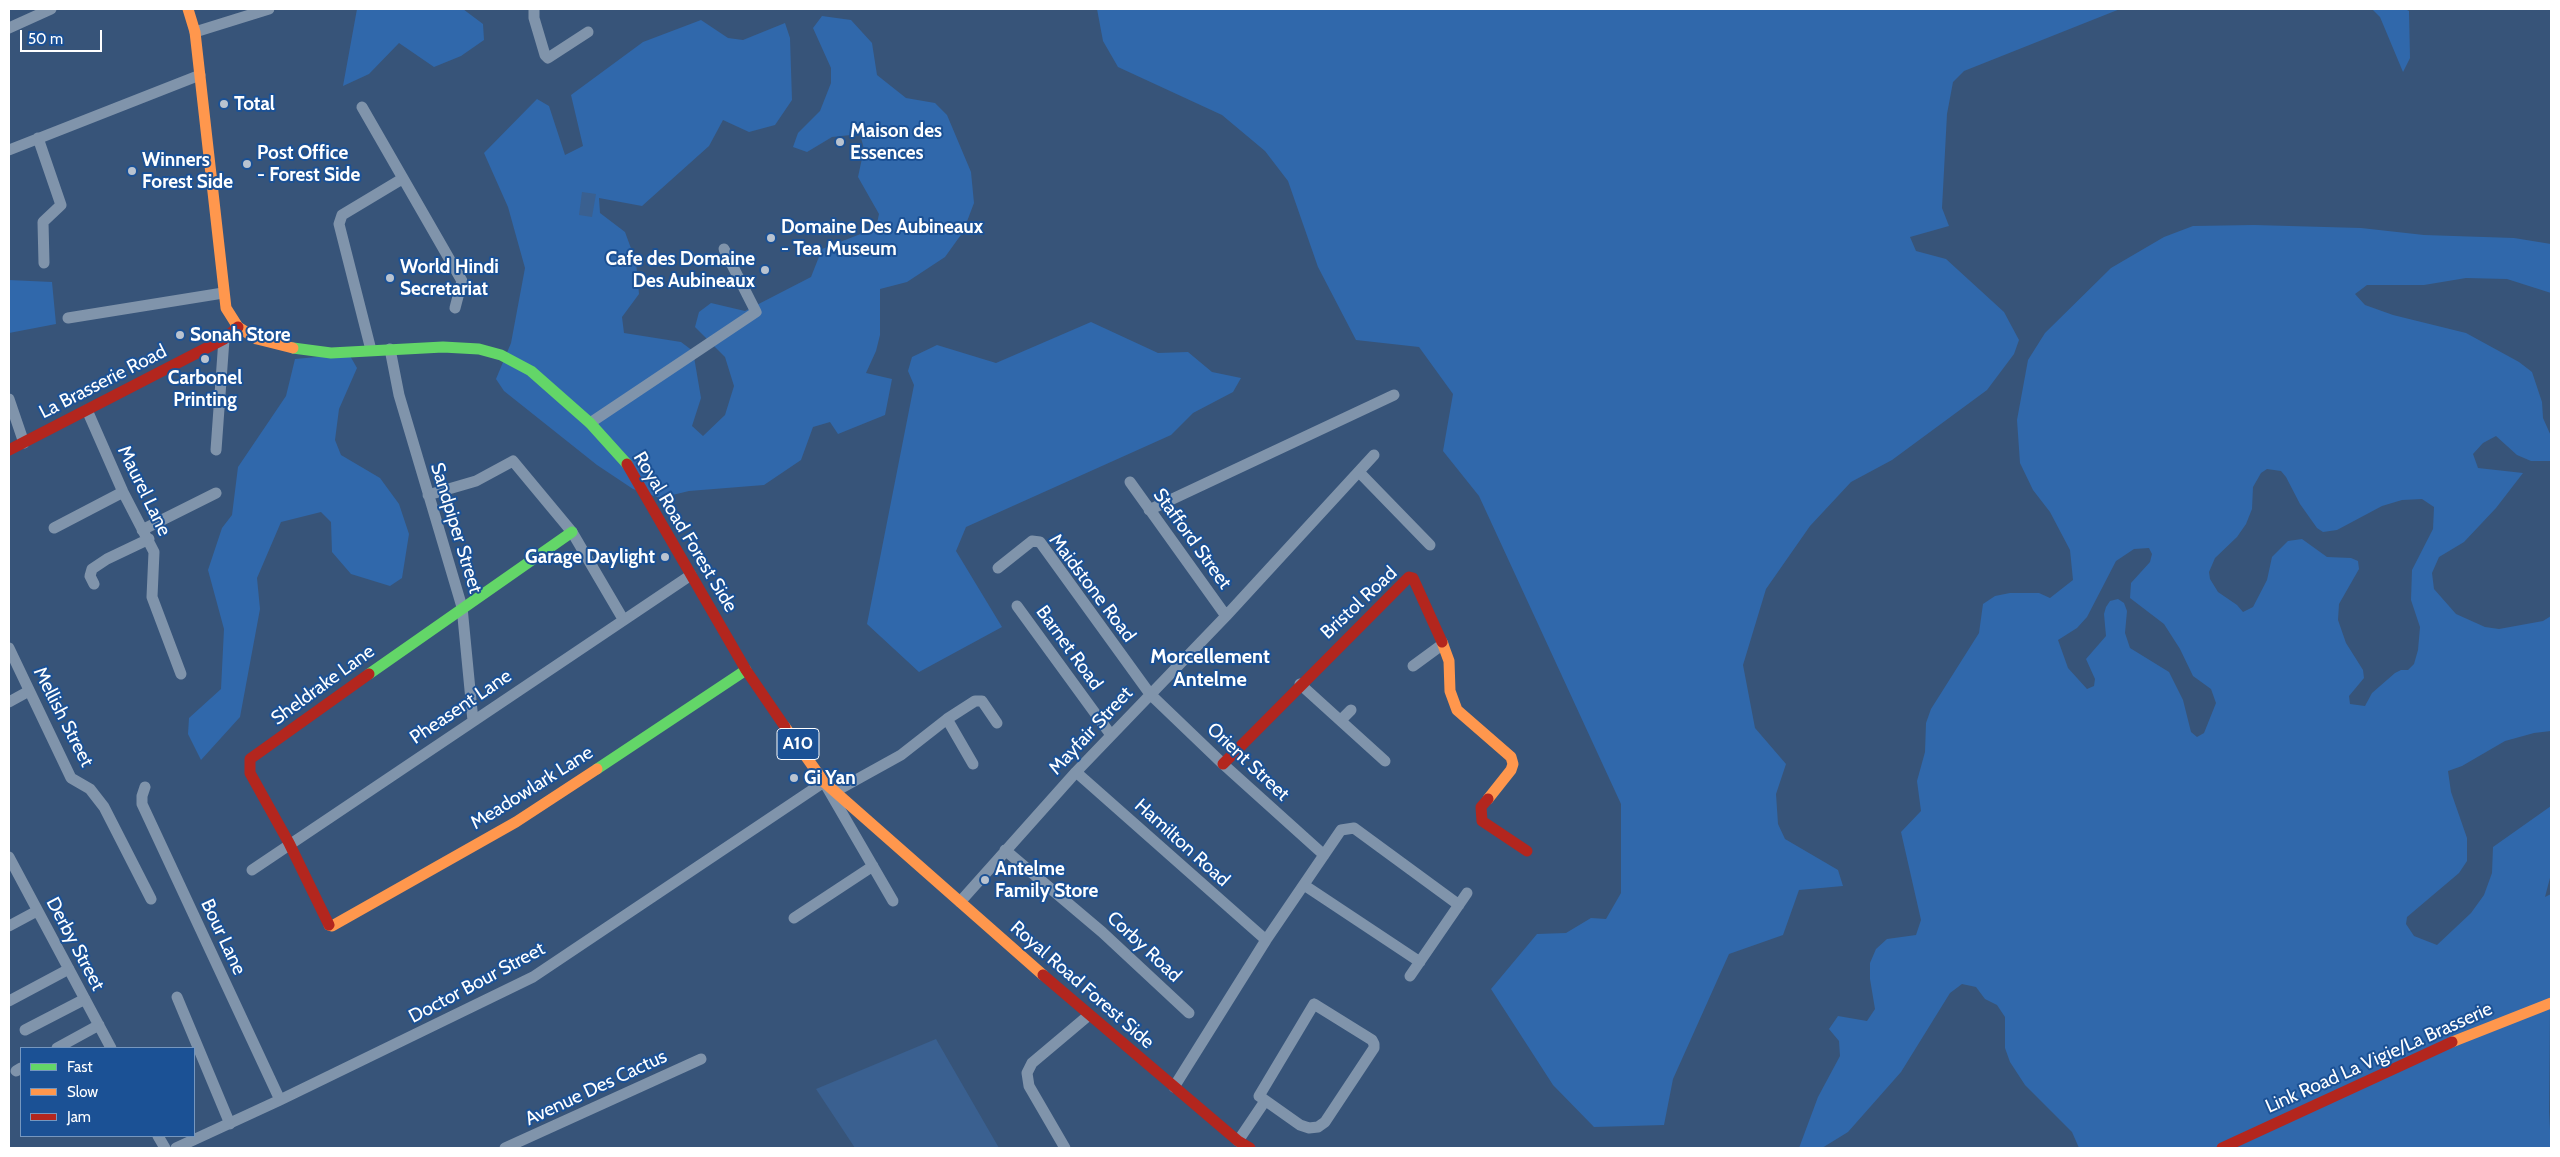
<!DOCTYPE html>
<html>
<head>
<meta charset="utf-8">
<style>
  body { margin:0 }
  #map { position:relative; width:2560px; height:1157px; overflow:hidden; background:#375479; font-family:Cabin,sans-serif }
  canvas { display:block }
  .frame { position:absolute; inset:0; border:10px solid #fff; pointer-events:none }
  .legend { position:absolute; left:20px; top:1047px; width:175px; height:90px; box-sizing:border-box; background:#1b5195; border:1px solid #7697bf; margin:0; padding:6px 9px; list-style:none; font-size:15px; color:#fff }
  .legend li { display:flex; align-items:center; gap:10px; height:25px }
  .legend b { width:25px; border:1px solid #7697bf }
  .scale { position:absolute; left:20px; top:30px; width:82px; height:22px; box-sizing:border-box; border:2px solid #fff; border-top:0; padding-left:6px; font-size:15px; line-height:18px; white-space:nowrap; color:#fff; -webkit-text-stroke:4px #1b5195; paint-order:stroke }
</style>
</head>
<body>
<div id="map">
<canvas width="2560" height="1157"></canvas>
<div class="frame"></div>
<ul class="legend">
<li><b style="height:6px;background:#63d668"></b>Fast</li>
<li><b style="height:6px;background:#ff974d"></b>Slow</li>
<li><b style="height:6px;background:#b3261e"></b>Jam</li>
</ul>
<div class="scale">50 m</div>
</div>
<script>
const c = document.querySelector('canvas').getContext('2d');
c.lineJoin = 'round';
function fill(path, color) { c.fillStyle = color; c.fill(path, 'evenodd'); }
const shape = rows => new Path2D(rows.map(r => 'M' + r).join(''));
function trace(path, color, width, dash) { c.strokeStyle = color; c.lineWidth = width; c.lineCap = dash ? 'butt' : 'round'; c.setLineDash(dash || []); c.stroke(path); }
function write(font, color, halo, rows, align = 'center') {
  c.font = font + ' Cabin,sans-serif'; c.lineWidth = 4; c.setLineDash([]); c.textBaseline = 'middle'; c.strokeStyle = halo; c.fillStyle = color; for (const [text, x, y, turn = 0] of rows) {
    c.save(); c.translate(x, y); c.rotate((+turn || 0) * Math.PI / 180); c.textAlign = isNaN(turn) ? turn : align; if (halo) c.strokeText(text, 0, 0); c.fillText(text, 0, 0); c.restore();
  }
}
const green = shape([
  [357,9,463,9,483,24,484,40,461,56,434,67,399,43,369,74,343,86],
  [1097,9,2120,9,1964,71,1953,82,1947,114,1942,208,1949,226,1910,237,1916,251,1946,259,2004,312,2019,340,2014,354,1987,390,1892,460,1851,482,1810,526,1766,589,1743,665,1755,728,1786,764,1776,794,1778,824,1785,839,1838,870,1843,886,1799,890,1783,935,1729,954,1673,1079,1664,1125,1594,1127,1553,1085,1491,989,1537,934,1566,933,1591,918,1606,919,1621,893,1621,804,1479,496,1443,451,1453,394,1419,347,1356,340,1318,267,1288,181,1265,151,1222,115,1118,67,1103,41],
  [2372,9,2405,9,2409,11,2410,58,2403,72,2380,17],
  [822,16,851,20,872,43,877,75,906,98,935,103,947,115,971,172,974,203,963,232,945,257,907,282,880,289,880,335,876,351,866,373,892,379,885,415,838,434,830,422,813,427,801,460,764,485,689,491,660,498,633,489,597,465,504,391,496,379,511,343,525,268,508,207,484,153,537,99,549,106,565,155,583,146,571,95,643,42,701,20,728,38,743,40,785,23,790,38,792,100,775,125,749,132,723,120,709,146,642,206,599,198,600,213,625,232,636,262,639,294,622,317,624,333,681,342,693,351,701,398,692,426,703,436,725,415,734,386,725,357,695,327,699,312,711,303,745,311,811,277,822,249,876,228,879,214,858,177,864,149,860,134,832,137,807,152,793,147,798,133,820,111,831,83,831,68,813,28],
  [2254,225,2361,228,2424,235,2514,238,2551,244,2551,293,2507,279,2466,278,2424,285,2367,285,2355,294,2365,305,2393,315,2466,333,2519,362,2532,372,2542,402,2543,418,2551,436,2551,461,2531,461,2517,455,2496,436,2483,443,2473,454,2478,468,2523,473,2496,508,2464,542,2439,557,2432,573,2434,589,2456,614,2485,627,2499,629,2543,621,2551,616,2551,731,2534,733,2505,741,2462,766,2448,771,2451,792,2467,838,2467,861,2459,873,2407,917,2406,924,2414,936,2437,945,2471,913,2484,895,2492,873,2493,847,2551,806,2551,874,2545,897,2551,894,2549,1112,2551,1148,2079,1148,2072,1132,2025,1085,2010,1062,2005,1048,2005,1017,1997,1005,1985,999,1976,987,1962,984,1950,993,1901,1072,1848,1132,1822,1148,1799,1148,1818,1097,1840,1056,1839,1041,1829,1029,1838,1016,1867,1021,1875,1009,1870,979,1870,963,1876,949,1887,939,1916,935,1921,920,1901,832,1921,811,1917,781,1925,752,1926,723,1931,709,1979,633,1983,604,1995,596,2010,593,2039,593,2050,598,2073,580,2070,550,2050,512,2033,490,2020,463,2017,420,2028,360,2045,333,2111,268,2164,237,2193,226],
  [2267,469,2281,471,2286,477,2300,504,2317,528,2323,532,2337,530,2382,506,2402,500,2422,499,2434,507,2433,529,2412,570,2411,600,2420,627,2418,650,2414,664,2408,670,2401,670,2395,673,2372,693,2365,706,2350,704,2349,696,2364,678,2363,670,2346,643,2338,620,2339,604,2359,569,2358,561,2351,558,2327,557,2302,539,2288,541,2272,557,2267,580,2253,607,2243,612,2237,605,2218,592,2210,579,2209,572,2215,558,2237,537,2246,524,2252,509,2253,487,2261,473],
  [2149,548,2152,554,2150,562,2131,583,2130,598,2164,624,2180,649,2193,676,2211,689,2216,703,2204,733,2197,737,2191,732,2183,700,2169,672,2130,648,2125,633,2127,611,2124,603,2118,599,2110,601,2106,607,2104,614,2106,636,2086,659,2095,679,2094,686,2087,689,2068,668,2058,640,2077,628,2087,617,2116,561,2134,549],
  [9,280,52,282,56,324,9,333],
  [1091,322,1158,353,1188,352,1212,372,1241,378,1233,392,1193,413,1171,435,966,527,956,551,1002,627,919,672,867,624,914,385,908,371,912,357,937,345,996,363],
  [349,354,357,368,339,409,335,440,341,455,380,478,399,504,409,534,402,578,390,586,351,574,332,552,331,522,321,512,281,522,257,578,260,609,240,717,201,760,188,734,189,718,221,689,224,629,208,570,222,528,232,515,238,467,286,396,295,359]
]);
const water = shape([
  [582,192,596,194,592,217,579,215],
  [936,1039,999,1148,855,1148,816,1089]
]);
const street = shape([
  [534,9,534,18,545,55,548,58,588,32],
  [9,28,51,9],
  [195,32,269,9],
  [362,107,462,281,455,308],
  [38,138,61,205,43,222,44,263],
  [9,150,200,75],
  [68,318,223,293],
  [390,349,399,395,462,607,473,721],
  [371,350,339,224,342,215,402,179],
  [9,399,24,443],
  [87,410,123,492,154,552,152,597,181,674],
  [590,423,756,312,724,249],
  [216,450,224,339],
  [1360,473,1430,545],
  [1130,482,1226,616],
  [428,495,476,481,513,461,572,532,623,619],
  [1149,510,1394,395],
  [54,528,123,492],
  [142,530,216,493],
  [998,568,1032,541,1040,542,1150,694,1223,764,1324,855],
  [94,584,90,576,92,569,107,559,149,539],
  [1017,606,1111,735],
  [9,648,71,778,90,789,104,807,151,899],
  [1413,666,1443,644],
  [1300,684,1385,761],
  [9,702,29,691],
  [947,719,973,764],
  [1341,720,1351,710],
  [1076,772,1266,940],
  [145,787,142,796,142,804,280,1100],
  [836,791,901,755,947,719,975,701,982,701,997,723],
  [1005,850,1102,932,1189,1013],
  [9,857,111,1048],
  [252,870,691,575],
  [1304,885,1420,962],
  [960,902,1076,772,1226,616,1374,455],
  [794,918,873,866],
  [9,926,37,911],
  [1410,976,1467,893],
  [177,997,230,1124],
  [9,1001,69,969],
  [1314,1004,1372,1040,1374,1044,1374,1048,1325,1122,1318,1127,1309,1128,1300,1125,1259,1096,1314,1004],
  [25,1030,85,999],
  [57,1048,99,1025],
  [16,1071,21,1068],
  [1174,1087,1266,940,1341,830,1354,828,1459,905],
  [158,1136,165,1148],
  [1238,1141,1265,1101],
  [176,1148,280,1100,533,977,824,782,893,901],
  [505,1148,701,1059],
  [1065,1148,1029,1086,1027,1073,1032,1063,1089,1015]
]);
const fast = shape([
  [293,348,331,353,443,347,479,349,501,355,531,371,590,423,627,464],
  [369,674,572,532],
  [597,769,746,670]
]);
const slow = shape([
  [188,9,195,32,226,308,238,327,257,339,293,348],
  [1442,642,1449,661,1450,691,1457,710,1511,757,1513,764,1511,770,1488,799],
  [785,727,824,782,1043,975],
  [329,925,332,926,516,822,597,769],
  [2452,1042,2551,1003]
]);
const jam = shape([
  [9,450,224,339,238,327],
  [627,464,746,670,785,727],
  [1223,764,1409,577,1413,578,1442,642],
  [1488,799,1481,807,1482,821,1527,851],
  [329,925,289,843,250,773,250,759,369,674],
  [1043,975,1238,1141,1250,1148],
  [2222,1148,2452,1042]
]);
const markers = [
  [224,104,5,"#b9c3d0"],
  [840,142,5,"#b9c3d0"],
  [247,164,5,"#b9c3d0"],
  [132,171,5,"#b9c3d0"],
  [771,238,5,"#b9c3d0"],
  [765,270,5,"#b9c3d0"],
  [390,278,5,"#b9c3d0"],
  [180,335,5,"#b9c3d0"],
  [205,359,5,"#b9c3d0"],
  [665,557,5,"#b9c3d0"],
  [794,778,5,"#b9c3d0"],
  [985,880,5,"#b9c3d0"]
];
const shields = [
  [798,744,42]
];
const shieldNames = [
  ["A10",798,744]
];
const poiNames = [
  ["Total",234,104],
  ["Maison des",850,131],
  ["Essences",850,153],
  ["Post Office",257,153],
  ["- Forest Side",257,175],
  ["Winners",142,160],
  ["Forest Side",142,182],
  ["Domaine Des Aubineaux",781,227],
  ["- Tea Museum",781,249],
  ["Cafe des Domaine",755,259,"right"],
  ["Des Aubineaux",755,281,"right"],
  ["World Hindi",400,267],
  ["Secretariat",400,289],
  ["Sonah Store",190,335],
  ["Carbonel",205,378,"center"],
  ["Printing",205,400,"center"],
  ["Garage Daylight",655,557,"right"],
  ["Gi Yan",804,778],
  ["Antelme",995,869],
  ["Family Store",995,891]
];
const streetNames = [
  ["La Brasserie Road",103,382,-27],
  ["Maurel Lane",144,491,64],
  ["Sandpiper Street",456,528,73],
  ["Royal Road Forest Side",685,532,59],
  ["Stafford Street",1192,539,54],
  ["Maidstone Road",1092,588,53],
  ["Bristol Road",1359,603,-43],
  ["Barnet Road",1069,648,54],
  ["Sheldrake Lane",323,685,-36],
  ["Pheasent Lane",461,707,-34],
  ["Mellish Street",63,717,63],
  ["Mayfair Street",1091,731,-47],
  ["Orient Street",1248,762,43],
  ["Meadowlark Lane",532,788,-32],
  ["Hamilton Road",1182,843,42],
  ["Bour Lane",223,937,65],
  ["Derby Street",75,944,62],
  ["Corby Road",1144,947,43],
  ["Doctor Bour Street",477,983,-28],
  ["Royal Road Forest Side",1082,985,41],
  ["Link Road La Vigie/La Brasserie",2379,1058,-24],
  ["Avenue Des Cactus",596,1088,-25]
];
const neighbourhoodNames = [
  ["Morcellement",1210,657],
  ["Antelme",1210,680]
];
fill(green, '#3068ab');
fill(water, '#3a6090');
trace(street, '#8094ab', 11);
trace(fast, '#63d668', 11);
trace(slow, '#ff974d', 11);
trace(jam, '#b3261e', 11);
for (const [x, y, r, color] of markers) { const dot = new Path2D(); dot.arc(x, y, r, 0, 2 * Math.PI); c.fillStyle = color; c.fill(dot); trace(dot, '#1b5195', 2); }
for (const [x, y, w] of shields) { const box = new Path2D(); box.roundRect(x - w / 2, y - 15.5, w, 31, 4); c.fillStyle = '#1b5195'; c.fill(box); trace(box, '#fff', 1); }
write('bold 18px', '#fff', null, shieldNames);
write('bold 19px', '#fff', '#1b5195', poiNames, 'left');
write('19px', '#fff', '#1b5195', streetNames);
write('bold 20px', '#fff', '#1b5195', neighbourhoodNames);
</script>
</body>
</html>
